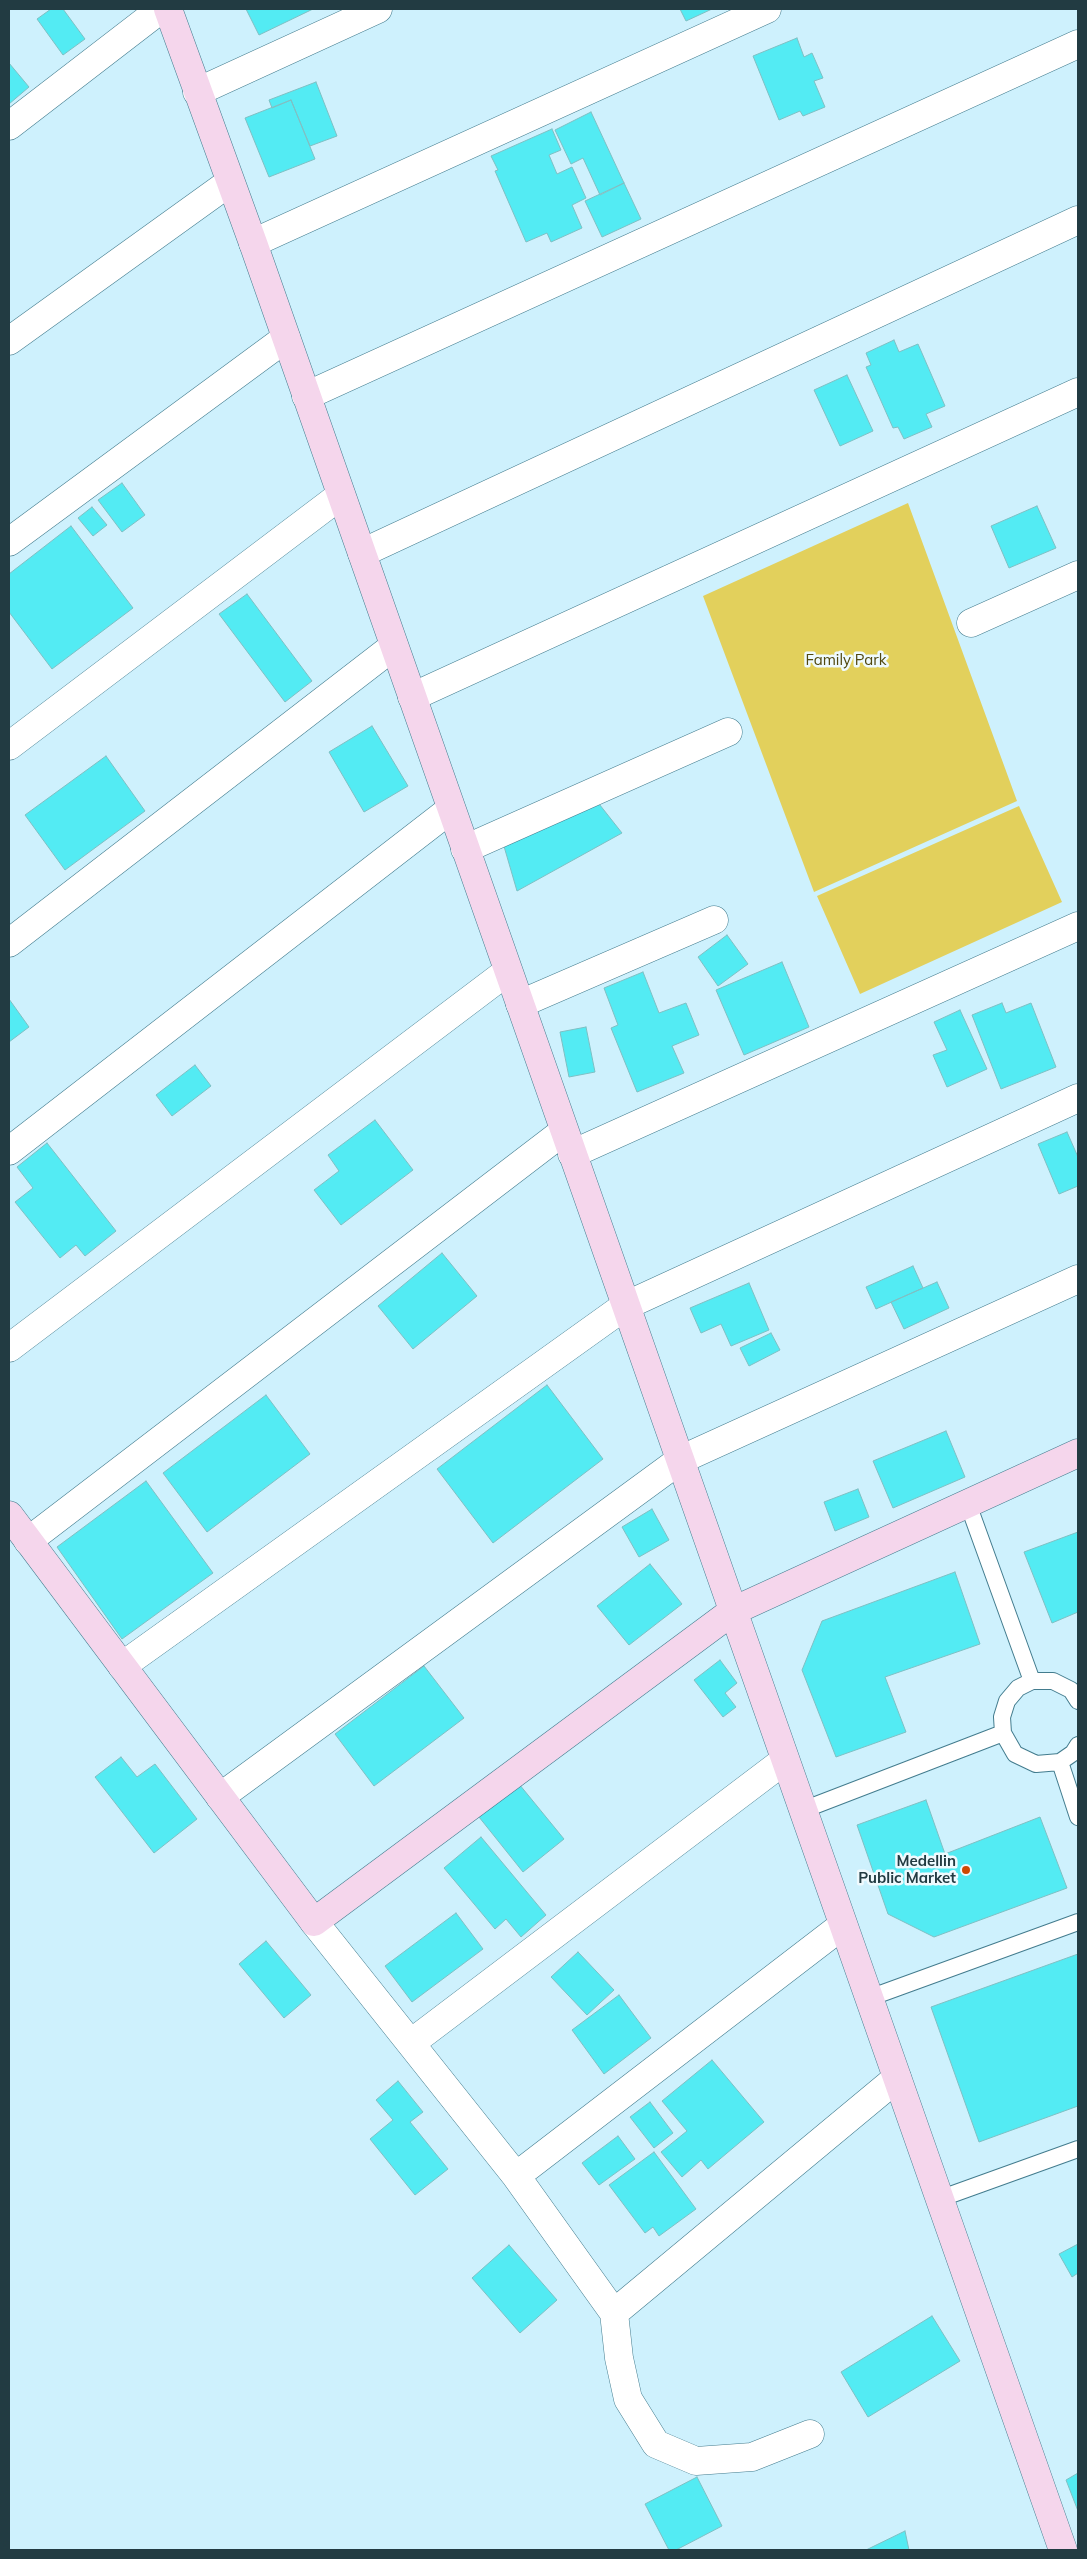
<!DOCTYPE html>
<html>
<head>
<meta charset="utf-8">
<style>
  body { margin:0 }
  #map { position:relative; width:1087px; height:2559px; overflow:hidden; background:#cef1fd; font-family:Mulish,sans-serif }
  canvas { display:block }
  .frame { position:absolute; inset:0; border:10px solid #223b42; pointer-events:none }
</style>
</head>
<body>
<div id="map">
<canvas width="1087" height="2559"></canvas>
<div class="frame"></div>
</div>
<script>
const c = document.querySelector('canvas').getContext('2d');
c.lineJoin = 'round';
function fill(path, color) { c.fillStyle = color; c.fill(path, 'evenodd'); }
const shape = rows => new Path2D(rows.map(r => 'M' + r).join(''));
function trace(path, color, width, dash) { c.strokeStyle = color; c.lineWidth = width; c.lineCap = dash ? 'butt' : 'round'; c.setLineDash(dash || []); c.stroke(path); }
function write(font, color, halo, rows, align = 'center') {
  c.font = font + ' Mulish,sans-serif'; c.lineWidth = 5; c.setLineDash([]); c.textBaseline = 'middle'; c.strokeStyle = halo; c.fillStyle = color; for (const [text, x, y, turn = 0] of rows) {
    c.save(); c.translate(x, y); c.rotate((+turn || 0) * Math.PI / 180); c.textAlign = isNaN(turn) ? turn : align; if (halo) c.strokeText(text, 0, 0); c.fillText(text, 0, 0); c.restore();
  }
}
const green = shape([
  [908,503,1017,801,814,892,703,596],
  [1019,806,1062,902,860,994,817,896]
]);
const building = shape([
  [51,9,63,9,85,39,63,55,37,19,51,9],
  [246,9,313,9,259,35,246,9],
  [680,9,712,9,686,21,680,9],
  [797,38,804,57,812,53,823,78,814,81,825,107,803,116,800,111,779,120,753,56,797,38],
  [9,63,29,87,9,104,9,63],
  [316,82,337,136,310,146,291,100,272,108,269,100,316,82],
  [291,100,315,159,269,177,245,118,291,100],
  [591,112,624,183,600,195,583,158,571,164,555,130,591,112],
  [552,129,561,150,549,155,557,174,572,167,586,198,572,205,582,228,551,242,547,233,526,242,495,171,498,170,491,156,552,129],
  [624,183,641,219,602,237,585,201,624,183],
  [894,340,899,352,918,344,945,406,926,414,932,427,904,439,898,427,893,428,866,367,871,365,866,353,894,340],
  [847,375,873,431,840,446,814,390,847,375],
  [122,483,145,515,122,532,98,500,122,483],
  [1037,506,1056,548,1009,568,991,526,1037,506],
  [92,507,107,525,93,536,78,518,92,507],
  [71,526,133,608,52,669,9,612,9,574,71,526],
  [247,594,312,681,285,702,219,614,247,594],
  [372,726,408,786,364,812,329,752,372,726],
  [106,756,145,811,65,870,25,815,106,756],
  [592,795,622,833,517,891,501,836,592,795],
  [727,935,748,964,718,986,698,957,727,935],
  [782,962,809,1027,744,1055,716,990,782,962],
  [643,972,659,1013,686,1003,699,1035,672,1046,684,1073,637,1092,611,1028,618,1025,604,988,643,972],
  [9,999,29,1027,9,1042,9,999],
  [1002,1003,1006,1013,1031,1003,1056,1067,1001,1089,972,1015,1002,1003],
  [960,1010,987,1069,947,1087,933,1055,947,1050,934,1022,960,1010],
  [586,1027,595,1072,569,1077,560,1032,586,1027],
  [195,1065,211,1086,172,1116,156,1095,195,1065],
  [375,1120,413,1170,341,1225,314,1190,339,1171,328,1155,375,1120],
  [1067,1132,1078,1157,1078,1186,1059,1194,1038,1144,1067,1132],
  [47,1143,116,1231,85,1256,76,1245,60,1258,15,1202,33,1188,17,1167,47,1143],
  [442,1253,477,1296,413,1349,378,1306,442,1253],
  [913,1266,923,1288,876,1309,866,1287,913,1266],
  [937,1282,949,1308,904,1329,891,1302,937,1282],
  [749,1283,769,1330,731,1346,721,1324,701,1333,690,1308,749,1283],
  [771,1333,780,1350,749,1366,740,1348,771,1333],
  [547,1385,603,1459,493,1543,437,1469,547,1385],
  [266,1395,310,1454,207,1532,163,1473,266,1395],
  [946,1431,965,1477,893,1508,873,1461,946,1431],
  [146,1481,213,1573,122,1639,57,1547,146,1481],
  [858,1489,869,1517,835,1531,824,1502,858,1489],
  [652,1509,669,1540,639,1557,622,1527,652,1509],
  [1078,1532,1078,1612,1052,1623,1024,1552,1078,1532],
  [650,1564,682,1604,629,1645,597,1606,650,1564],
  [955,1572,980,1644,885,1677,906,1732,836,1757,802,1670,822,1621,955,1572],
  [720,1660,737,1683,725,1693,736,1707,723,1717,694,1680,720,1660],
  [424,1666,464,1718,374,1786,335,1734,424,1666],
  [121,1757,137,1777,155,1764,197,1819,154,1853,95,1777,121,1757],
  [519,1784,564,1839,523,1872,479,1817,519,1784],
  [926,1800,945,1854,1040,1817,1067,1888,934,1937,888,1914,857,1825,926,1800],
  [481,1837,546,1915,521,1937,506,1919,495,1929,444,1868,481,1837],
  [456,1913,483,1949,412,2002,385,1966,456,1913],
  [266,1941,311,1995,284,2018,239,1964,266,1941],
  [578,1952,614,1990,587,2015,551,1977,578,1952],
  [1078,1954,1078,2106,979,2142,931,2007,1078,1954],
  [619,1995,651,2038,604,2074,572,2030,619,1995],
  [712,2060,764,2122,708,2169,701,2160,682,2177,661,2152,687,2131,662,2101,712,2060],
  [398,2081,423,2112,410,2122,448,2169,415,2195,370,2139,393,2120,376,2100,398,2081],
  [650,2102,673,2133,654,2148,630,2117,650,2102],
  [618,2136,635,2159,599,2185,582,2163,618,2136],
  [654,2152,696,2209,659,2236,653,2227,645,2233,609,2185,654,2152],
  [1078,2244,1078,2273,1072,2277,1059,2254,1078,2244],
  [509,2245,557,2300,520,2333,472,2278,509,2245],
  [932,2316,960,2361,868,2417,841,2372,932,2316],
  [1078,2473,1078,2511,1066,2480,1078,2473],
  [697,2477,722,2526,676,2550,669,2550,645,2504,697,2477],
  [905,2531,909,2550,866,2550,905,2531]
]);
const lane = shape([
  [968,1504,1032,1681],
  [1078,1701,1071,1690,1053,1681,1032,1681,1018,1688,1007,1701,1002,1717,1003,1733,1015,1754,1036,1764,1060,1762,1073,1753,1078,1745],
  [1060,1762,1078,1817],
  [803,1810,1003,1733],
  [869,1998,1078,1922],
  [939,2199,1078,2149]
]);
const street = shape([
  [197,92,378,9],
  [9,126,161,9],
  [253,243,767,9],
  [9,341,230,182],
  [306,396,1078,44],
  [9,542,286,338],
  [362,553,1078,220],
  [971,623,1078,575],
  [412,697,1078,392],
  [9,746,341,495],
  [465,849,728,732],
  [9,943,394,646],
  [520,1004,714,920],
  [9,1151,451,809],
  [572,1154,1078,926],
  [9,1348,508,971],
  [28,1541,564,1131],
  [122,1666,625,1306,1078,1098],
  [220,1797,680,1460,1078,1279],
  [314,1922,516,2176,614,2313,619,2358,628,2399,656,2444,696,2461,752,2457,810,2434],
  [411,2043,785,1760],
  [516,2176,843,1925],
  [614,2313,897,2078]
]);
const secondary = shape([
  [168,9,253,243,1063,2550],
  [9,1515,314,1922,733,1611,1078,1453]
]);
const markers = [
  [966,1870,5,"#ce4903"]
];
const parkNames = [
  ["Family Park",846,660]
];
const poiNames = [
  ["Medellin",956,1861],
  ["Public Market",956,1878]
];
fill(green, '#e2d05c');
fill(building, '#53ebf3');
trace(building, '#7ebfc3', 1);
trace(lane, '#437c8e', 18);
trace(street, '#437c8e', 29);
trace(secondary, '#437c8e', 29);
trace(lane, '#fff', 16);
trace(street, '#fff', 28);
trace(secondary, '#f5d6ec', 28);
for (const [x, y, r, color] of markers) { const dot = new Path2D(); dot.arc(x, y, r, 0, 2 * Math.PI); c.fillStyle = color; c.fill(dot); trace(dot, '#effafe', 2); }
write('15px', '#51480f', '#effafe', parkNames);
write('bold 15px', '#223b42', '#effafe', poiNames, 'right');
</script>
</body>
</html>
